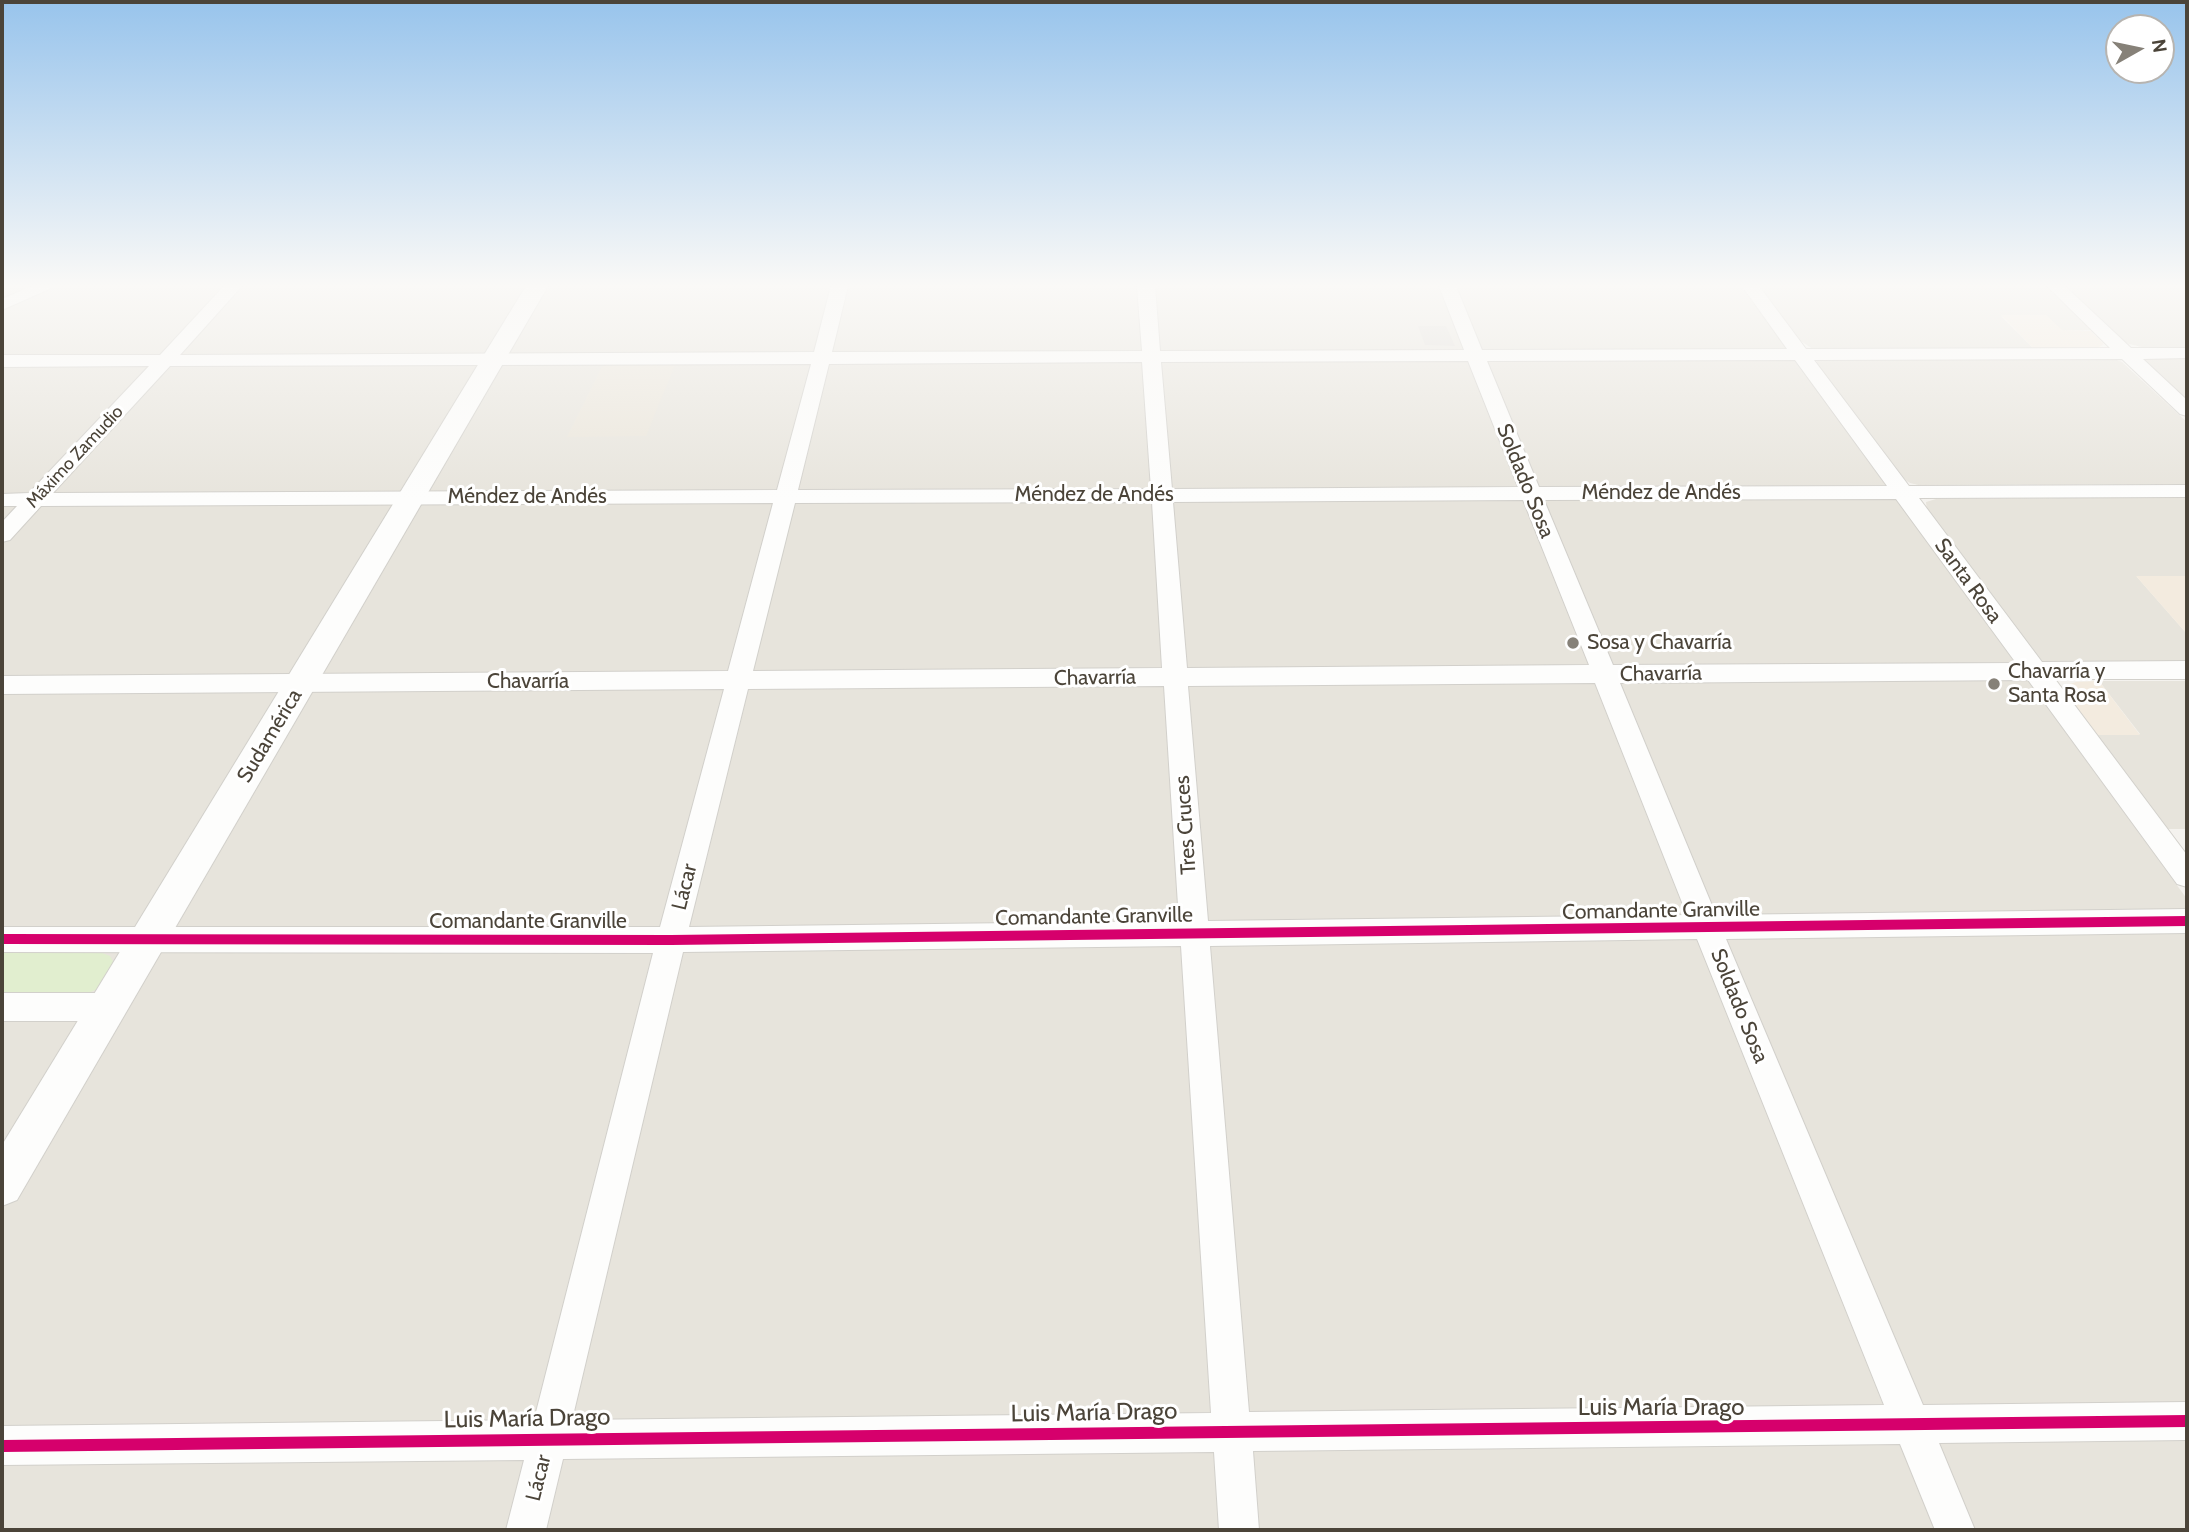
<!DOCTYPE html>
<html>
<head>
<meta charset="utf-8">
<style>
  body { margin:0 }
  #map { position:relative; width:2189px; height:1532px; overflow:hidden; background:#f4f2ee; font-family:Cabin,sans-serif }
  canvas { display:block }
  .frame { position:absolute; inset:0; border:4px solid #4b4439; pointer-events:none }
  .north { position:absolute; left:2105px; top:14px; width:70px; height:70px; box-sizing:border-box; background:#fff; border:2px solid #b7b4b0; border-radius:50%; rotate:81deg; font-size:19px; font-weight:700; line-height:28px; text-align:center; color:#4b4439 }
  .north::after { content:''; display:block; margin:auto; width:24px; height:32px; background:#868178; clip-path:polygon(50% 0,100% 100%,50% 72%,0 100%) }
</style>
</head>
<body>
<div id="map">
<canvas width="2189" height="1532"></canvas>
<div class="frame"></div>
<div class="north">N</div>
</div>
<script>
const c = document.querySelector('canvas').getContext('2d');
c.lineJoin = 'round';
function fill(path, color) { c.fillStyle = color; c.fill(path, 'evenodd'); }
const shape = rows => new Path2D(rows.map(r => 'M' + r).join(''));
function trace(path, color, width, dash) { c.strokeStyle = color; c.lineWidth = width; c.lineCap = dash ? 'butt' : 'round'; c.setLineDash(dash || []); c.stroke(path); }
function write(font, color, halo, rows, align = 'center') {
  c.font = font + ' Cabin,sans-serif'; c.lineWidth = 6; c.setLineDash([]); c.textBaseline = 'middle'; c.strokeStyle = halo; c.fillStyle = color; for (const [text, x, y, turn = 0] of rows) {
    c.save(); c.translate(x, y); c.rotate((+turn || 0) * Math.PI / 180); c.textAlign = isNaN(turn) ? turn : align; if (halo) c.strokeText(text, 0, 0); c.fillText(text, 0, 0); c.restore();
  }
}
const residential = shape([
  [2,286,1741,286,2187,899,2187,1530,2,1530],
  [1758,286,2046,286,2091,330,2062,331,2001,316,2033,348,1811,348,1798,339],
  [2064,286,2187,286,2187,347,2142,347,2125,343],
  [2147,356,2187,356,2187,404,2144,364,2143,359],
  [1819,359,2114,359,2122,362,2187,422,2187,484,1918,485,1910,483,1902,478,1818,368,1816,362],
  [2187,497,2187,576,2137,577,2187,634,2187,665,2066,666,2045,663,2037,657,1927,511,1926,502,1936,499],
  [2099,681,2187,681,2187,829,2166,829,2095,735,2140,734]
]);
const commercial = shape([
  [2001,315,2046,315,2062,330,2091,331,2104,344,2098,348,2033,348],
  [2136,576,2187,576,2187,634],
  [2099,681,2140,735,2095,735,2066,695,2066,690,2070,684,2076,682]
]);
const education = shape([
  [603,365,675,365,646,436,567,437]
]);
const green = shape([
  [2,953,102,953,110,956,115,965,100,988,81,996,2,996]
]);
const building = shape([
  [1418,326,1446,326,1455,346,1425,345]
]);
const minor = shape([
  [32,286,56,286,2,310,2,299,32,286],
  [224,286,242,286,180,355,814,352,831,286,848,286,832,352,1142,351,1137,286,1155,286,1160,351,1464,350,1439,286,1456,286,1482,350,1787,349,1742,286,1759,286,1806,349,2110,348,2047,286,2065,286,2131,348,2187,348,2187,358,2143,359,2187,400,2187,416,2180,414,2122,359,1814,360,1909,486,2187,485,2187,497,1919,498,2042,662,2187,661,2187,679,2055,679,2187,855,2187,887,2177,884,2028,680,1620,683,1716,915,2187,909,2187,933,1726,939,1923,1405,2187,1402,2187,1440,1939,1443,1975,1530,1935,1530,1900,1444,1253,1451,1259,1530,1219,1530,1214,1452,563,1459,546,1530,506,1530,524,1460,2,1465,2,1426,534,1420,653,953,2,952,2,927,660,927,724,689,2,694,2,676,728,671,773,503,41,506,10,540,2,542,2,522,17,506,2,506,2,494,29,493,149,366,2,367,2,355,160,355,224,286],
  [1795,360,1887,486,1539,487,1487,361,1795,360],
  [1468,361,1518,487,1172,489,1161,362,1468,361],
  [1142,362,1151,489,798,490,829,364,1142,362],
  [811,364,777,490,53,493,170,366,811,364],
  [1896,499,2016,663,1613,665,1544,500,1896,499],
  [1523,500,1589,665,1187,668,1173,502,1523,500],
  [1152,502,1162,668,753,671,795,503,1152,502],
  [1595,683,1687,915,1208,921,1188,686,1595,683],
  [1164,686,1179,921,689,927,748,689,1164,686],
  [1697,939,1884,1405,1249,1412,1210,946,1697,939],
  [1181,946,1211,1413,572,1420,683,952,1181,946],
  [2,993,109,993,120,997,124,1007,120,1017,109,1021,2,1021,2,993]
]);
const tertiary = shape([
  [526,286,548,286,17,1200,2,1206,2,1145,526,286]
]);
const cyclewayFar1 = shape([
  [2,939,671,940,2187,921]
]);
const cycleway = shape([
  [2,1446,2187,1421]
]);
const markers = [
  [1573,643,7,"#868178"],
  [1994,684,7,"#868178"]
];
const farStreetnames = [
  ["Máximo Zamudio",75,457,-47]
];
const streetNames = [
  ["Soldado Sosa",1525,481,68],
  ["Méndez de Andés",1661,493],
  ["Méndez de Andés",1094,495],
  ["Méndez de Andés",527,497],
  ["Santa Rosa",1968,581,54],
  ["Chavarría",1661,674,-1],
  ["Chavarría",1095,678,-1],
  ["Chavarría",528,682],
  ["Sudamérica",270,736,-59],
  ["Tres Cruces",1186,825,-94],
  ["Lácar",685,887,-76],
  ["Comandante Granville",1661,911,-1],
  ["Comandante Granville",1094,917,-1],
  ["Comandante Granville",528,922],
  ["Soldado Sosa",1739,1006,68],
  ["Lácar",539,1478,-76]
];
const poiNames = [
  ["Sosa y Chavarría",1587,643],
  ["Chavarría y",2008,672],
  ["Santa Rosa",2008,696]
];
const nearStreetnames = [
  ["Luis María Drago",1661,1408],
  ["Luis María Drago",1094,1413,-1],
  ["Luis María Drago",527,1419,-1]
];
fill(residential, '#e7e4dc');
fill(commercial, '#f3ebdf');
fill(education, '#eae5da');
fill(green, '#e1eecf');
fill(building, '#dedbd6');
trace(minor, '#d2d0cb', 2);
trace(tertiary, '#d2d0cb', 2);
fill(minor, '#fdfdfc');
fill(tertiary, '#fdfdfc');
trace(cyclewayFar1, '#d6006c', 10);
trace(cycleway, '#d6006c', 12);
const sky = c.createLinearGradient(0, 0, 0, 501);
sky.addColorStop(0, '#98c4ec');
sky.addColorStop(0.57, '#faf9f7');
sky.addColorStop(1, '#faf9f700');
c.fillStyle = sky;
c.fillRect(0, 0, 2189, 501);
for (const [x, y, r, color] of markers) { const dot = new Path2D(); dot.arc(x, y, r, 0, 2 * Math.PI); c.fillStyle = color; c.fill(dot); trace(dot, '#fff', 2.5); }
write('18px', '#4b4439', '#fff', farStreetnames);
write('21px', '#4b4439', '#fff', streetNames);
write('21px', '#4b4439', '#fff', poiNames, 'left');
write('24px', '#4b4439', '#fff', nearStreetnames);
</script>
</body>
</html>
